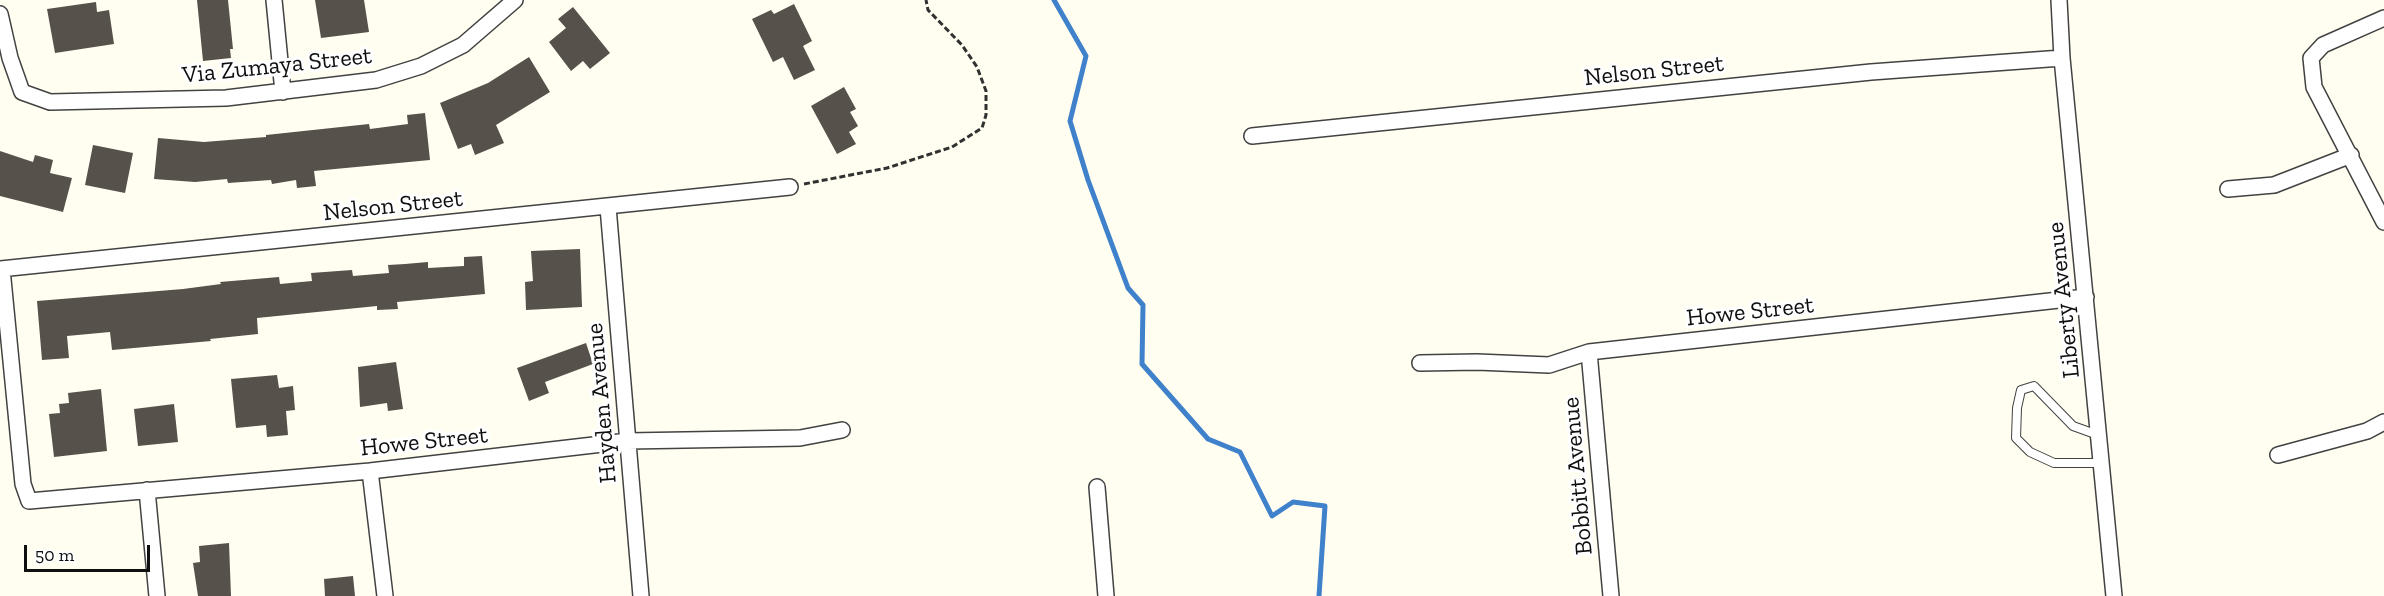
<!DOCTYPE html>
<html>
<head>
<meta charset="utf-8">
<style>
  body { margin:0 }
  #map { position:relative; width:2384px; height:596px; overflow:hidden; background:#fffef1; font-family:"Zilla Slab",serif }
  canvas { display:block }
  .scale { position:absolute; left:24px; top:545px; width:126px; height:27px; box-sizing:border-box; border:3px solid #0f0f0f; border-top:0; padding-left:8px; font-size:18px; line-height:21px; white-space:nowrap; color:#0f0f0f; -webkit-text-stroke:4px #fff; paint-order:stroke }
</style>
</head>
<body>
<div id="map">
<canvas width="2384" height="596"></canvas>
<div class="scale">50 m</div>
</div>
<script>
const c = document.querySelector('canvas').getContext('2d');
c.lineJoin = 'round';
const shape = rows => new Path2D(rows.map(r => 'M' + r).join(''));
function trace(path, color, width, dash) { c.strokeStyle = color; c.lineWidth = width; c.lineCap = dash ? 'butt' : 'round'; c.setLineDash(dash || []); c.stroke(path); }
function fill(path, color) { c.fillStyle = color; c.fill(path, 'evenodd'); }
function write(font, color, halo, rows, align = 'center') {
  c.font = font + ' "Zilla Slab",serif'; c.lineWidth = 6; c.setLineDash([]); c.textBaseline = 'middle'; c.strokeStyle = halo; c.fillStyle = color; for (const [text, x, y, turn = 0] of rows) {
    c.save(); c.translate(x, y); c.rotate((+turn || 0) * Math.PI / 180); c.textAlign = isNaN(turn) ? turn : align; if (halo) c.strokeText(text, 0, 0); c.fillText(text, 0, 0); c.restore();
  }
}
const stream = shape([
  [1054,0,1086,56,1070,121,1088,180,1128,288,1143,305,1142,364,1208,439,1240,452,1272,516,1293,502,1325,506,1319,596]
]);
const building = shape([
  [197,0,228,0,233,49,230,49,231,58,203,61],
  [315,0,364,0,369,32,321,38],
  [96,2,97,12,109,10,114,44,55,53,47,9],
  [794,4,812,41,803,46,815,70,794,80,783,57,773,62,752,19,771,10,774,14],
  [573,7,610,53,590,69,583,61,571,71,549,42,566,28,558,19],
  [529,57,550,92,496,125,504,143,475,155,471,144,458,149,440,103,488,83],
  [844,87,856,109,850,112,858,126,849,132,856,144,837,154,811,106],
  [425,113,430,160,314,171,316,186,297,188,296,180,272,184,271,180,228,183,227,179,195,182,154,179,158,138,204,142,266,137,266,135,369,124,370,129,408,124,407,115],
  [93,145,133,153,125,193,85,185],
  [0,151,33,162,35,155,53,160,50,173,72,178,63,212,0,196],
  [580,249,582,307,526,310,525,282,533,281,531,251],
  [482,256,485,294,397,302,398,309,377,310,377,306,257,318,258,334,210,339,211,341,112,350,110,332,67,336,69,358,42,360,37,301,183,289,221,284,220,282,279,277,280,284,312,281,311,273,352,270,353,276,389,273,388,265,405,264,428,262,428,268,464,266,464,257],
  [586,343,593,364,545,382,549,393,529,401,517,368],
  [396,362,403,409,388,411,387,403,360,407,358,367],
  [277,375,279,388,293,386,295,410,286,411,288,435,267,437,266,425,236,428,231,379],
  [101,389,107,451,54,457,49,414,60,413,59,404,69,403,68,393],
  [174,404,178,442,138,446,134,409],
  [229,543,231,596,198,596,193,563,200,562,199,546],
  [353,576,355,596,325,596,324,579]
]);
const path = shape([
  [804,184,887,168,952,147,982,128,986,115,986,91,977,67,962,45,928,10,926,0]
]);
const service = shape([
  [2098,435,2073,426,2034,386,2021,390,2017,408,2016,438,2030,452,2054,463,2102,463]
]);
const minor = shape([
  [274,0,283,92],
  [2059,0,2062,58,2114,596],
  [0,14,10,58,22,92,50,102,226,98,376,80,421,66,463,45,515,0],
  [2384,18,2323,45,2311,58,2314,87,2384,222],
  [1252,136,1871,72,2062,58],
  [2228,189,2274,185,2351,155],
  [608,207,641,596],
  [0,269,790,187],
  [2,269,23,484,29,501,370,471,628,441,800,438,842,430],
  [1589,352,1611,596],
  [1420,363,1477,362,1549,365,1589,352,2086,297],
  [2278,455,2367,431,2384,422],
  [370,471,385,596],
  [1097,487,1106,596],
  [147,490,157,596]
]);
const streetNames = [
  ["Via Zumaya Street",277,66,-6],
  ["Nelson Street",1654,71,-6],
  ["Nelson Street",393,206,-6],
  ["Liberty Avenue",2064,300,-96],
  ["Howe Street",1750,312,-6],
  ["Hayden Avenue",602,403,-95],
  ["Howe Street",424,442,-6],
  ["Bobbitt Avenue",1578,476,-95]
];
trace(stream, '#3f81ca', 5);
fill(building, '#57514b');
trace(service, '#424242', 10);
trace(minor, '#424242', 18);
trace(path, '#313131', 3, [6, 3]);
trace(service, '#fff', 8);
trace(minor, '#fff', 15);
write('24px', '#0f0f0f', '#fff', streetNames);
</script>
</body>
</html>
